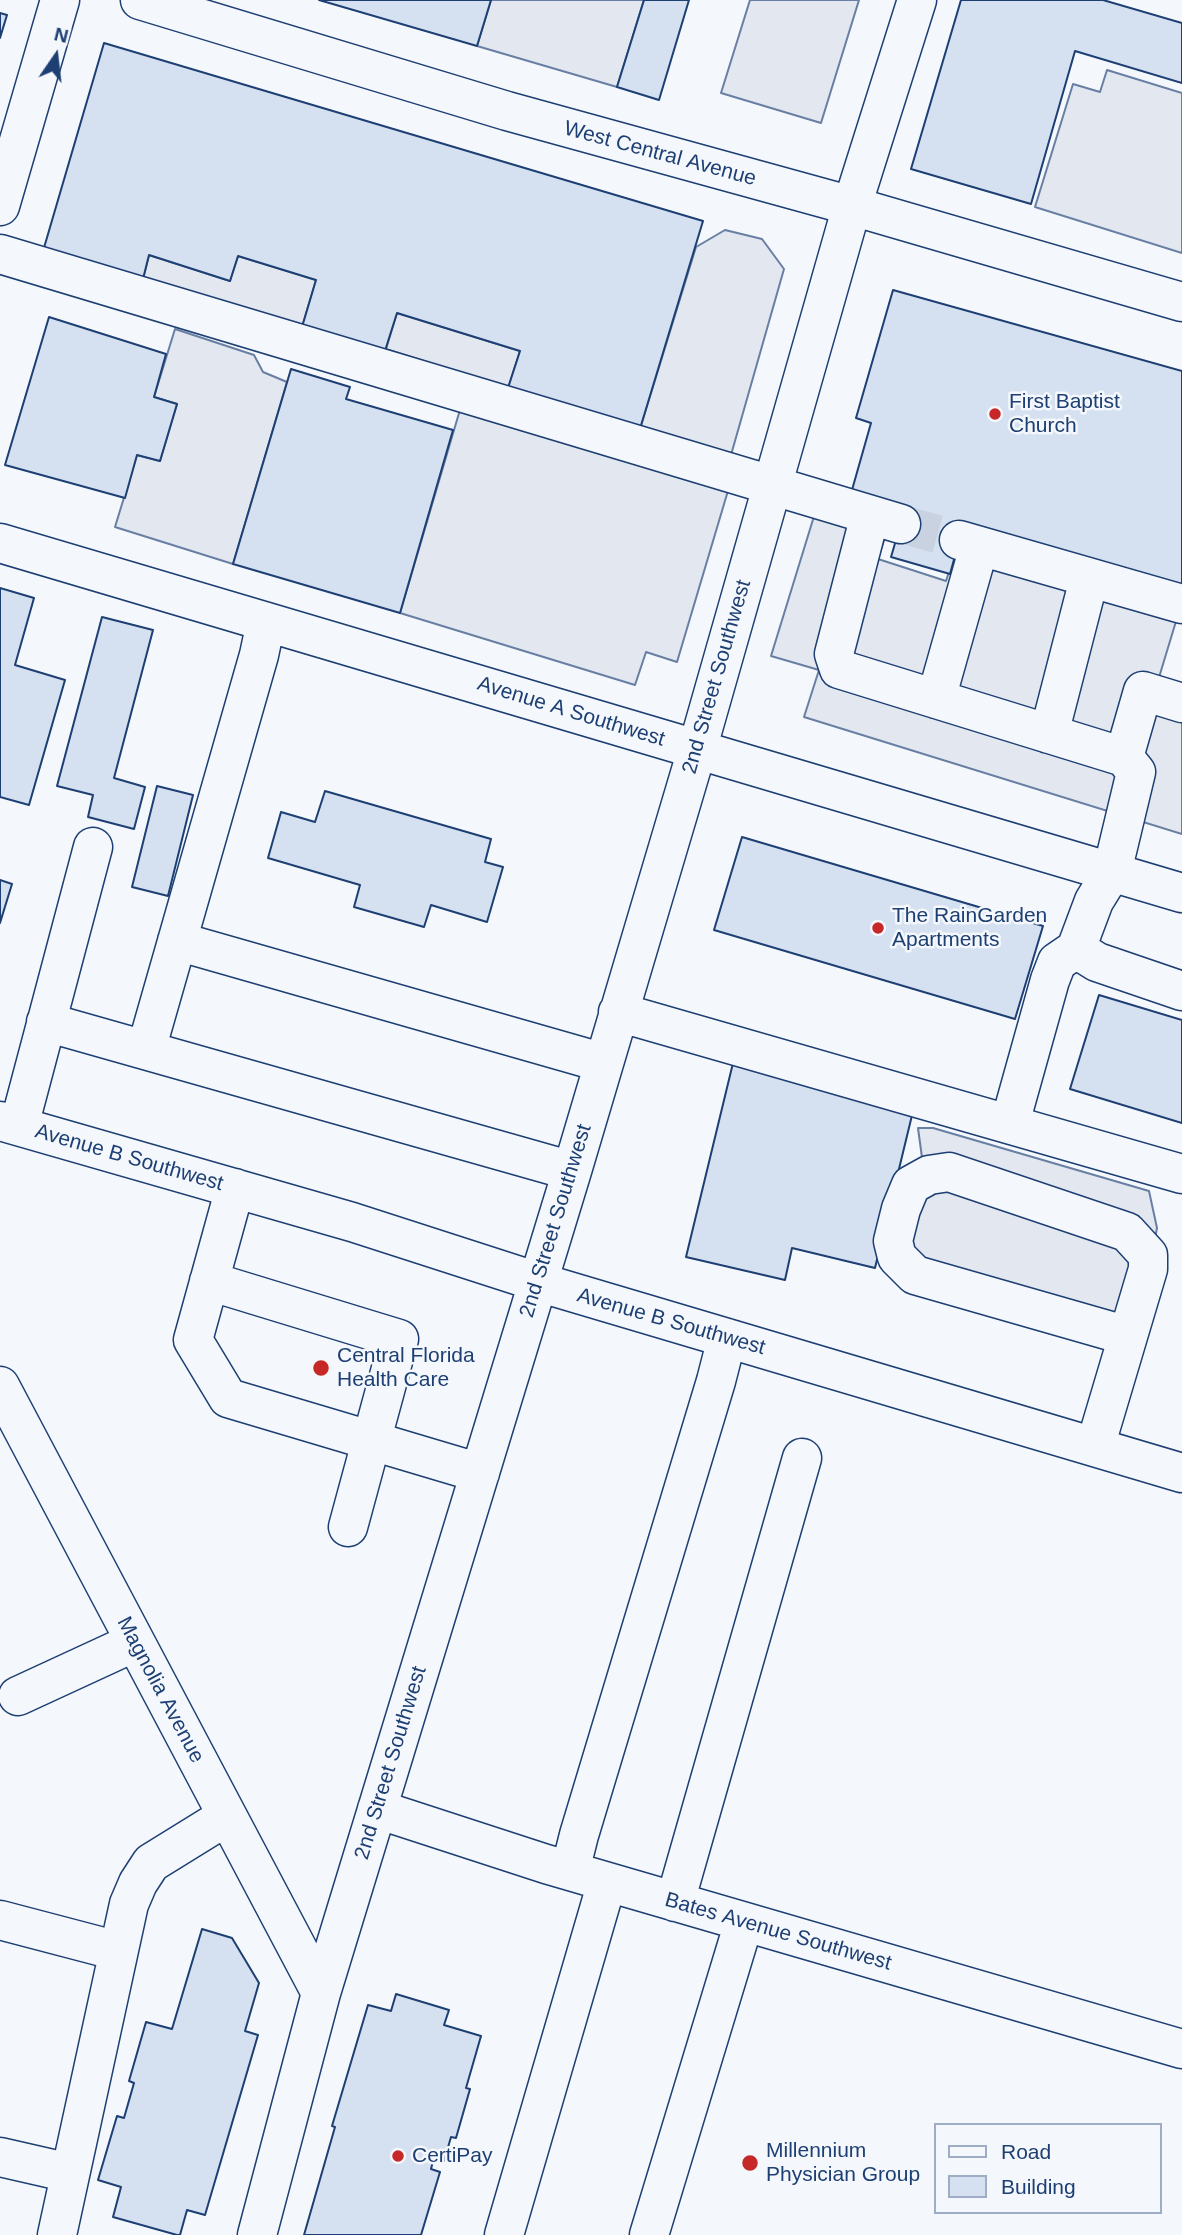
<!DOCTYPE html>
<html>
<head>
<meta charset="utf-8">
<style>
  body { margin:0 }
  #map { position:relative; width:1182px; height:2235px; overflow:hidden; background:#f4f7fb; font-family:Helvetica,sans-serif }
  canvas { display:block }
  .legend { position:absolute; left:934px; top:2123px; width:228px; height:91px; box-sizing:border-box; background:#f4f7fb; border:2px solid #9eadc5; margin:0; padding:9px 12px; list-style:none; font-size:21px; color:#1d3f73 }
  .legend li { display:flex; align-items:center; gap:14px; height:35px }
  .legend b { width:35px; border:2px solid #9eadc5 }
  .north { position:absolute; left:21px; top:21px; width:70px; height:70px; -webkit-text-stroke:5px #f4f7fb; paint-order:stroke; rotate:14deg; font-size:19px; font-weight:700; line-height:28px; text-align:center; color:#1d3f73 }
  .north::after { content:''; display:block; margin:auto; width:24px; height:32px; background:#1d3f73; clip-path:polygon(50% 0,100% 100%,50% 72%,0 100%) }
</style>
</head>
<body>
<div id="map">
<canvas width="1182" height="2235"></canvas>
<ul class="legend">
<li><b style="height:9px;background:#f4f7fb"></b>Road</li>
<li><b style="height:19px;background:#d5e0f0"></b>Building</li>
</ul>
<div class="north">N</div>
</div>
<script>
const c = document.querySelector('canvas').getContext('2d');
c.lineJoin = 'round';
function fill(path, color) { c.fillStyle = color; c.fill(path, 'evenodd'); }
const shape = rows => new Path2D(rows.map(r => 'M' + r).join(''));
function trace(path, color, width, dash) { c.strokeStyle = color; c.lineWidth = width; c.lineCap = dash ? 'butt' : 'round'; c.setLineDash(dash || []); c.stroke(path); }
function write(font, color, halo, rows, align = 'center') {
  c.font = font + ' Helvetica,sans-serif'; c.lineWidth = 5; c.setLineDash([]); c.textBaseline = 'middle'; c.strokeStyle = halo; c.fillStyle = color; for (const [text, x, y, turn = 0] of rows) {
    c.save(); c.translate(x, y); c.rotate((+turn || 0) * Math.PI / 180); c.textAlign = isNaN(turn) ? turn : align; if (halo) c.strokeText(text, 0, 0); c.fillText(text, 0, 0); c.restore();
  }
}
const parking = shape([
  [491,0,644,0,617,87,477,46,491,0],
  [750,0,859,0,821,123,721,93,750,0],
  [1107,70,1182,93,1182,253,1035,207,1073,84,1100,92,1107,70],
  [725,230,762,239,784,269,729,462,639,432,696,247,725,230],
  [149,255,230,281,238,256,316,280,302,327,141,287,149,255],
  [397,313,520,351,508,388,386,349,397,313],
  [175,329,254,355,263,372,287,382,233,564,115,527,137,455,160,461,177,404,154,397,175,329],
  [462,403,730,484,677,662,646,652,635,685,400,613,462,403],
  [823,487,894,509,878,559,946,581,956,550,1177,618,1157,684,1182,692,1182,834,804,717,819,670,771,656,823,487],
  [918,1128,933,1128,1149,1191,1157,1228,1132,1356,886,1244,923,1165,918,1128]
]);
const building = shape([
  [319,0,491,0,477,46,319,0],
  [644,0,689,0,659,100,617,87,644,0],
  [961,0,1103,0,1182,23,1182,83,1075,51,1031,204,911,169,961,0],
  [0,13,7,15,0,38,0,13],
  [104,43,703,221,639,432,508,388,520,351,397,313,384,354,302,327,316,280,238,256,230,281,149,255,141,287,41,258,104,43],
  [893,290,1182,371,1182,588,963,527,950,574,891,557,906,506,852,490,871,423,856,418,893,290],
  [49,317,166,354,154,397,177,404,160,461,137,455,125,498,5,465,49,317],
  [291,369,350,387,346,399,453,430,400,613,233,564,291,369],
  [0,588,34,598,15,665,65,680,29,805,0,797,0,588],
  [102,617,153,630,114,778,145,787,134,829,88,817,93,795,57,786,102,617],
  [157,786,193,795,168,896,132,887,157,786],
  [325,791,491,839,485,862,503,867,487,922,431,905,424,927,354,907,360,885,268,858,281,812,315,822,325,791],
  [742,837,1043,926,1015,1019,714,930,742,837],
  [0,880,12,884,0,923,0,880],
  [1099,995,1182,1020,1182,1123,1070,1089,1099,995],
  [733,1063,914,1107,875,1268,792,1248,785,1280,686,1257,733,1063],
  [202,1929,232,1938,259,1983,245,2031,258,2035,205,2215,187,2210,180,2235,177,2235,113,2217,121,2187,98,2180,117,2116,124,2118,134,2083,129,2081,146,2022,172,2029,202,1929],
  [396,1994,449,2010,444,2025,481,2036,466,2088,470,2089,456,2138,451,2137,444,2161,434,2157,431,2169,440,2172,421,2235,304,2235,335,2127,332,2126,368,2005,391,2011,396,1994]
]);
const minorTunnel = shape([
  [901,524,959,540]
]);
const minor = shape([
  [0,206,60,0],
  [0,254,901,524],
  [870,515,834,654,839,669,1124,757,1136,772,1112,872,1094,901,1076,949,1057,962,1050,980,1010,1123],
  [959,540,1182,604],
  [0,543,1182,893],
  [936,699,979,547],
  [1049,734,1089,579],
  [1124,757,1143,691,1182,703],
  [177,941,604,1063],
  [1076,949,1097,962,1182,991],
  [618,1012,1182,1174],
  [46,1022,572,1171],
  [146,1050,259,655,266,622],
  [0,1121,352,1222,538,1282,1182,1473],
  [19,1126,93,847],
  [235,1188,193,1340,228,1398,480,1473],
  [209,1281,399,1339,348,1527],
  [0,1386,321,1993],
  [1095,1447,1148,1269,1148,1255,1127,1232,949,1172,929,1175,911,1185,901,1209,893,1241,897,1257,915,1275,1128,1336],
  [18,1696,135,1642],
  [377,1809,546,1864,1182,2049],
  [570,1871,579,1835,716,1381,727,1338],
  [675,1902,802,1458],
  [0,1920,118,1951],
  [0,2157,70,2173],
  [57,2235,129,1904,138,1883,151,1863,227,1816],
  [257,2235,321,1993,572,1171,697,750,852,206,917,0],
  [504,2235,607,1882],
  [649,2235,744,1922]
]);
const major = shape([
  [140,0,507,111,852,206,1182,302]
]);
const markers = [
  [995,414,7,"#c62828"],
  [878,928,7,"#c62828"],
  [321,1368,9,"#c62828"],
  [398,2156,7,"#c62828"],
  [750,2163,9,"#c62828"]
];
const streetNames = [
  ["West Central Avenue",660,154,15],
  ["2nd Street Southwest",717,677,-74],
  ["Avenue A Southwest",571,712,17],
  ["Avenue B Southwest",129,1158,16],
  ["2nd Street Southwest",556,1221,-73],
  ["Avenue B Southwest",671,1322,16],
  ["Magnolia Avenue",160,1690,62],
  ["2nd Street Southwest",391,1763,-73],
  ["Bates Avenue Southwest",778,1932,16]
];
const poiNames = [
  ["First Baptist",1009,402],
  ["Church",1009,426],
  ["The RainGarden",892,916],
  ["Apartments",892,940],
  ["Central Florida",337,1356],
  ["Health Care",337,1380],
  ["Millennium",766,2151],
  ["Physician Group",766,2175],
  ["CertiPay",412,2156]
];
fill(parking, '#e3e8f0');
trace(parking, '#687fa3', 2);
fill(building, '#d5e0f0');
trace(building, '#1d3f73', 2);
trace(minorTunnel, '#c9d2e0', 38, [38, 19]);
trace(minor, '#1d3f73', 41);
trace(major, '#1d3f73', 41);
trace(minor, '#f4f7fb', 38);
trace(major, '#f4f7fb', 38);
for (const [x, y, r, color] of markers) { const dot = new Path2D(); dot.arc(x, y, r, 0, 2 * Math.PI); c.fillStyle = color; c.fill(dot); trace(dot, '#f4f7fb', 2.5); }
write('21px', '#1d3f73', '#f4f7fb', streetNames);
write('21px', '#1d3f73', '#f4f7fb', poiNames, 'left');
</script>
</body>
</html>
